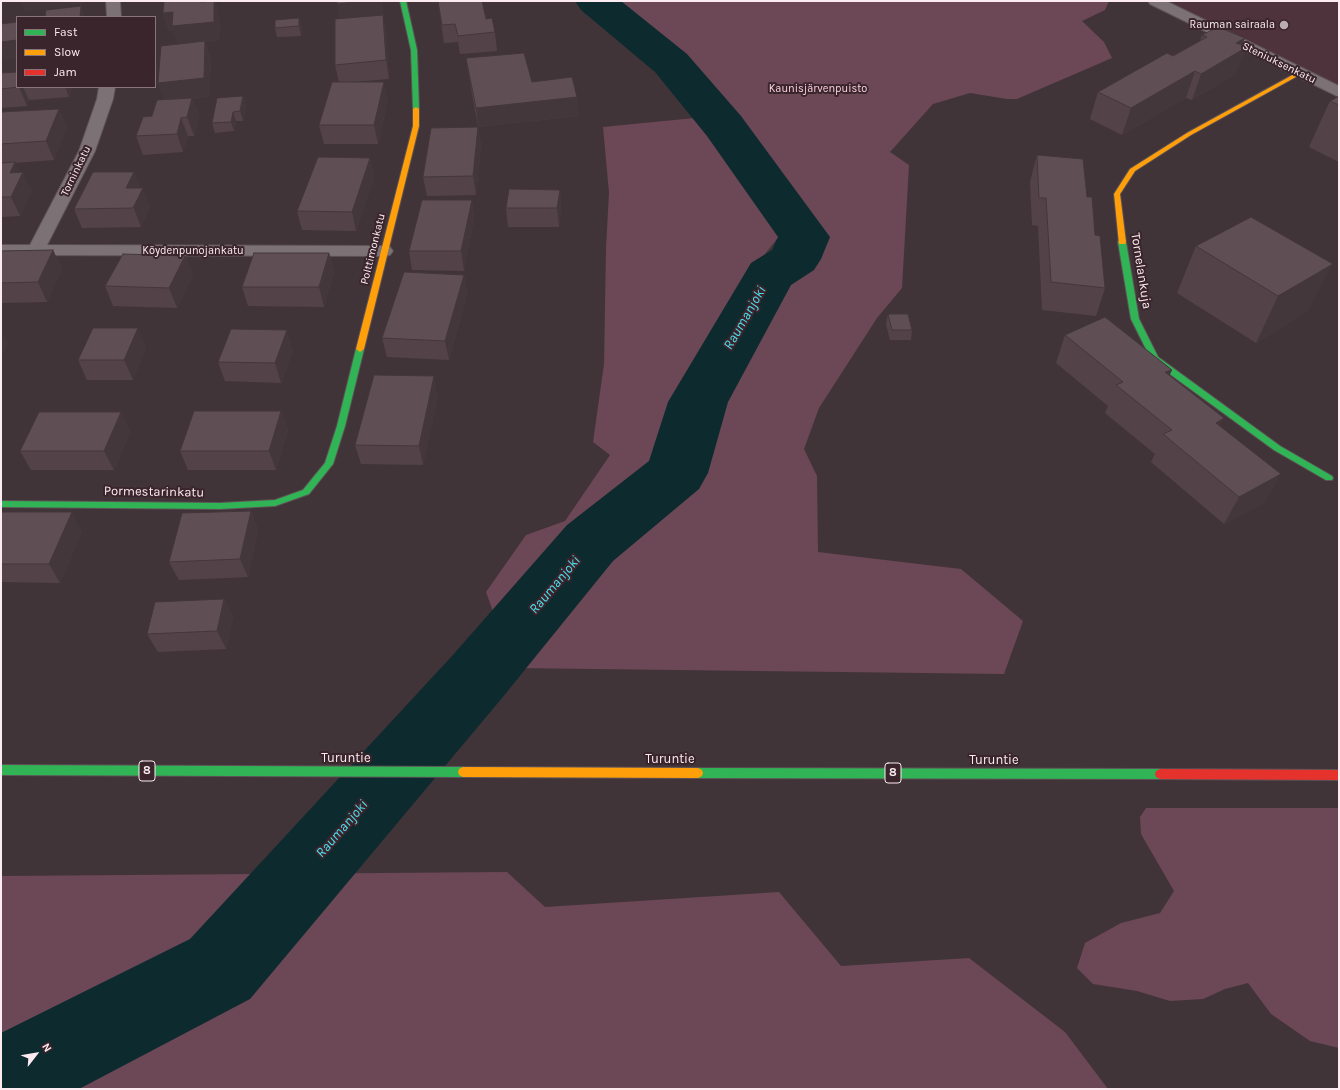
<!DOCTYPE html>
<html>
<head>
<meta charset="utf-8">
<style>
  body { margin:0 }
  #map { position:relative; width:1340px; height:1090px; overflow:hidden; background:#413438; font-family:Karla,sans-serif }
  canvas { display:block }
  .frame { position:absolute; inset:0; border:2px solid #fcecf1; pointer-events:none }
  .legend { position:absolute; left:16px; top:16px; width:140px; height:72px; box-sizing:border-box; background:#3b252d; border:1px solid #88757b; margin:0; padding:5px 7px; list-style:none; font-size:12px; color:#fcecf1 }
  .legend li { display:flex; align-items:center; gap:8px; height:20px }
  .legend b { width:20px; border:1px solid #88757b }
  .north { position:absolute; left:16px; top:1034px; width:40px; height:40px; -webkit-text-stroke:3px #3b252d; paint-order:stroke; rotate:59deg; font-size:11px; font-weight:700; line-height:16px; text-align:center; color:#fcecf1 }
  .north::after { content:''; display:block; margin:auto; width:14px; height:18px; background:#fcecf1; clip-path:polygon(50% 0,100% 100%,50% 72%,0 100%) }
</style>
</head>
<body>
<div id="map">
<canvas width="1340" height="1090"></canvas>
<div class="frame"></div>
<ul class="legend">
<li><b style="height:5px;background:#30b455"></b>Fast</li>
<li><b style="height:5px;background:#ff9f0a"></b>Slow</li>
<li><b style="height:5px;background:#e5322d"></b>Jam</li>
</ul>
<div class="north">N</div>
</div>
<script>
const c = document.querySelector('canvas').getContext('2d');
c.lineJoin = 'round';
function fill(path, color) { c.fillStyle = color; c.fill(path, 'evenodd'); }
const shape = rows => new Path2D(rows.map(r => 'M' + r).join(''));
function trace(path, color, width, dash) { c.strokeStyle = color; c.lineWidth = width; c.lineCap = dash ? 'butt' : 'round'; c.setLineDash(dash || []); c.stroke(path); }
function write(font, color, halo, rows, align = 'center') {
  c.font = font + ' Karla,sans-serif'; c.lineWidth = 4; c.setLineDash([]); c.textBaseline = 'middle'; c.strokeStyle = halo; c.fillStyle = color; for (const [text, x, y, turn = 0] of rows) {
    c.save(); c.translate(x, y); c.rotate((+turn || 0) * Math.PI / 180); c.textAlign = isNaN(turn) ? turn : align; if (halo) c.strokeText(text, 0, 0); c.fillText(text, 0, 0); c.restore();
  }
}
const built = shape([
  [1164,1,1339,1,1339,88]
]);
const green = shape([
  [605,1,1109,1,1105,10,1082,21,1104,42,1112,58,1017,99,1007,99,970,93,933,104,890,152,909,165,902,288,877,318,819,408,804,449,817,476,818,552,961,569,1023,621,1004,674,512,668,560,610,631,518,694,476,709,401,768,324,771,289,813,268,821,248,793,200,697,81],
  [705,117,747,169,785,229,749,274,695,368,656,469,572,539,496,620,486,592,526,535,565,521,610,455,593,442,604,364,606,248,609,193,603,127],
  [1146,808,1339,808,1339,1048,1310,1041,1271,1014,1248,983,1225,989,1203,999,1170,1001,1137,991,1093,984,1077,968,1085,943,1121,923,1160,913,1174,891,1141,834,1140,817],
  [507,872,545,907,779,892,841,966,969,958,1065,1032,1108,1089,1,1089,1,876]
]);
const river = shape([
  [575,1,621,1,687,54,741,116,830,237,821,259,814,270,791,285,728,402,708,473,699,489,613,561,502,698,250,999,79,1089,1,1089,1,1033,190,939,452,656,567,525,649,461,668,402,751,263,772,250,778,237,707,136,655,72,581,10,575,1]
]);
const street = shape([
  [106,1,120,1,121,17,107,17,106,1],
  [1148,1,1166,1,1339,86,1339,97,1150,4,1148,1],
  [99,87,115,87,113,99,95,151,47,245,384,246,390,247,393,251,390,255,384,256,1,255,1,245,30,245,79,151,97,99,99,87]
]);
const fast = shape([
  [400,1,406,1,417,50,419,109,416,111,413,109,411,50,400,1],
  [1119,240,1125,240,1126,242,1139,319,1158,357,1280,446,1332,476,1333,478,1332,480,1326,480,1274,450,1152,361,1131,319,1118,242,1119,240],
  [360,346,364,349,345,426,333,464,309,494,275,506,220,509,1,507,1,501,220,503,275,500,303,490,325,463,337,426,356,349,360,346],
  [1,765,463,767,467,769,468,772,467,775,463,777,1,775,1,765],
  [698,768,1160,769,1164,771,1165,774,1164,777,1160,779,698,778,694,776,693,773,694,770,698,768]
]);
const slow = shape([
  [1298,72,1303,73,1191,135,1135,171,1120,194,1126,242,1125,244,1119,244,1114,194,1130,169,1187,133,1298,72],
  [416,107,419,109,419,126,364,349,360,352,356,349,413,126,413,109,416,107],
  [463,767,698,768,702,770,703,773,702,776,698,778,463,777,459,775,458,772,459,769,463,767]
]);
const jam = shape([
  [1160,769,1339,770,1339,780,1160,779,1156,777,1155,774,1156,771,1160,769]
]);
const wall = shape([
  [164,1,203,1,203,2,215,1,220,19,219,40,205,42,211,60,209,97,193,99,199,116,194,136,188,136,183,152,143,155,136,136,152,116,163,99,178,44,173,31,169,31,163,13],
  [337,1,381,1,384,17,383,17,386,33,389,79,353,82,388,100,378,144,324,144,319,125,339,82,335,65,340,19],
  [431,1,482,1,486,19,495,32,497,51,460,54,458,42,444,43,438,2,432,3],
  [299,18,302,28,301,36,277,37,275,28],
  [1202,35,1242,45,1236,74,1192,100,1186,98,1122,135,1090,119,1098,92,1173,56,1200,41],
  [466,58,577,97,579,116,478,127,469,77],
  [1,73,17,87,72,87,69,97,29,100,27,106,1,108],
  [243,96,246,106,243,121,236,121,234,131,215,133,212,123],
  [1339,96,1339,162,1309,147,1330,101],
  [59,109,67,127,54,160,14,163,19,172,32,191,20,216,2,217,1,218,1,112],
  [478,127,481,146,476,195,427,196,423,177],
  [1037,155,1087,197,1105,288,1096,316,1042,310,1038,226,1032,225,1030,182],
  [370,158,374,177,356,231,302,230,297,211],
  [134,172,140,188,150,207,141,227,82,228,74,209],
  [560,190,561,209,559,227,508,227,506,208],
  [472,200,474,219,464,271,412,270,409,251],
  [1196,246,1308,311,1256,343,1177,293],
  [53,250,62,269,47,302,1,303,1,251],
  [329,253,334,272,324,307,248,306,242,287],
  [185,256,193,275,177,308,113,306,105,286],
  [464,275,467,294,449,360,387,357,382,338],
  [888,314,912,330,911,340,890,340,886,324],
  [1065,335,1169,375,1221,426,1266,502,1224,524,1151,462,1155,454,1105,413,1108,406,1056,363],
  [146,347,133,380,87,380,78,360],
  [293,350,281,383,225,381,218,362],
  [438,395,423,465,361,464,355,445],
  [281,411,288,430,276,470,188,470,180,451],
  [121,412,130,432,114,470,31,470,20,451],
  [251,511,258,530,248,577,179,580,169,562],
  [1,512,82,531,60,583,1,582],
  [224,599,233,617,226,649,158,652,147,634]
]);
const shadedWall = shape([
  [20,1,83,1,83,4,25,12],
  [215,1,220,19,219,40,205,42,211,60,209,97,193,99,199,116,194,136,187,117,164,102,158,83,178,45,173,31,169,31,163,13],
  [363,1,381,1,384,17,383,17,386,33,389,79,386,60,341,22,337,4],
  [432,1,448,1,432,3],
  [81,6,85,17,80,17],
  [299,18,302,28,301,36,299,26],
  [1245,38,1240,51,1247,47,1236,74,1192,100,1201,74,1236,43],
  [17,40,17,59,4,60,1,54,1,42],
  [1195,71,1186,98,1122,135,1131,108],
  [384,82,388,100,378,144,374,125],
  [19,87,23,87,29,100,27,106],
  [65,87,72,87,69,97],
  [243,96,246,106,243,121,240,111],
  [577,97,579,116,478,127,476,108],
  [59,109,67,127,54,160,46,141],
  [233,112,236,121,234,131,231,122],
  [181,118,188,136,183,152,177,134],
  [478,127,481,146,476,195,473,176],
  [370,158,374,177,356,231,352,212],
  [15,162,21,176,23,172,32,191,20,216,11,197,10,173],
  [134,172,141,191,143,188,150,207,141,227,126,188],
  [560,190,561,209,559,227,557,208],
  [472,200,474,219,464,271,461,251],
  [53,250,62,269,47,302,38,282],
  [329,253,334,272,324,307,319,287],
  [185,256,193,275,177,308,169,288],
  [1333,264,1308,311,1256,343,1278,296],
  [464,275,467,294,449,360,445,341],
  [138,328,146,347,133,380,124,360],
  [287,330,293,350,281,383,275,363],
  [1,331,8,343,1,357],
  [1172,370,1160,397,1165,372],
  [434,376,438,395,423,465,419,446],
  [281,411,288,430,276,470,269,451],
  [121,412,130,432,114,470,104,451],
  [1224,418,1211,446,1216,423],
  [1281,474,1266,502,1224,524,1239,497],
  [251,511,258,530,248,577,240,559],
  [72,512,82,531,60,583,49,564],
  [224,599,233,617,226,649,217,631]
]);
const building = shape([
  [164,1,201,1,201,2,214,1,214,22,172,26,173,12,163,13,164,1],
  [337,1,363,1,337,4,337,1],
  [438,1,482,1,486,19,492,18,495,32,458,36,455,24,442,25,438,1],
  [81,6,80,17,45,17,46,10,81,6],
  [383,15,386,60,335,65,335,19,383,15],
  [299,18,299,26,275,28,275,20,299,18],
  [17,22,17,40,1,42,1,24,17,22],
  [1218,27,1245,38,1236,43,1247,47,1201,74,1195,71,1131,108,1098,92,1167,53,1173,56,1207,37,1202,35,1218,27],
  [205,41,204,78,158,83,161,46,205,41],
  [524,53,532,82,572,77,577,97,476,108,466,58,524,53],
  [17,72,17,87,19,87,1,89,1,73,17,72],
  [332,82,384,82,374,125,319,125,332,82],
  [243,96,240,111,233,112,231,122,212,123,217,98,243,96],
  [1339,96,1339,105,1330,101,1339,96],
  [192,98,187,117,181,118,177,134,136,136,143,117,152,116,157,100,192,98],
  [59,109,46,141,1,144,1,112,59,109],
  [478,127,473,176,423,177,431,128,478,127],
  [1037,155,1083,159,1087,197,1092,197,1095,235,1100,236,1105,288,1051,282,1046,198,1039,198,1037,155],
  [318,157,370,158,352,212,297,211,318,157],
  [15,162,10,173,23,172,11,197,1,197,1,163,15,162],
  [93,172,134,172,126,188,143,188,133,208,74,209,93,172],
  [509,189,560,190,557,208,506,208,509,189],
  [422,200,472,200,461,251,409,251,422,200],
  [1251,217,1333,264,1278,296,1196,246,1251,217],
  [53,250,38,282,1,283,1,251,53,250],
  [254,253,329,253,319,287,242,287,254,253],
  [123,254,185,256,169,288,105,286,123,254],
  [404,272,464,275,445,341,382,338,404,272],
  [888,314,908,314,912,330,892,330,888,314],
  [1105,317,1172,370,1165,372,1224,418,1216,423,1281,474,1239,497,1163,434,1172,430,1116,385,1123,382,1065,335,1105,317],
  [93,328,138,328,124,360,78,360,93,328],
  [231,329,287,330,275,363,218,362,231,329],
  [374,375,434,376,419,446,355,445,374,375],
  [194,411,281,411,269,451,180,451,194,411],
  [39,412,121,412,104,451,20,451,39,412],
  [251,511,240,559,169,562,182,513,251,511],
  [1,512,72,512,49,564,1,564,1,512],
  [224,599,217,631,147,634,155,602,224,599]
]);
const markers = [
  [1284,25,5,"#bbacb0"]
];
const farPoinames = [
  ["Rauman sairaala",1275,25]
];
const farStreetnames = [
  ["Steniuksenkatu",1279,63,26],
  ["Torninkatu",76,171,-64],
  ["Polttimonkatu",373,249,-76],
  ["Köydenpunojankatu",193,251]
];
const farParknames = [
  ["Kaunisjärvenpuisto",818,89]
];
const shields = [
  [147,771,16],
  [893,773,16]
];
const shieldNames = [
  ["8",147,771],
  ["8",893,773]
];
const streetNames = [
  ["Tornelankuja",1141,271,81],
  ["Pormestarinkatu",154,492,1],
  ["Turuntie",346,758],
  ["Turuntie",670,759],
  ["Turuntie",994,760]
];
const waterNames = [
  ["Raumanjoki",745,318,-60],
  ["Raumanjoki",555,585,-50],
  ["Raumanjoki",342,829,-49]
];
fill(built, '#4e333c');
fill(green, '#6c4755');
fill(river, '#0d2a2e');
trace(street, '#5e5257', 2);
trace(fast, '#5e5257', 2);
trace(slow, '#5e5257', 2);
trace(jam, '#5e5257', 2);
fill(street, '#7c7275');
fill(fast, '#30b455');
fill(slow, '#ff9f0a');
fill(jam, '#e5322d');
fill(wall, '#534349');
fill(shadedWall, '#43373c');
fill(building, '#604e55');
trace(building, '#43373c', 1);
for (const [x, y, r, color] of markers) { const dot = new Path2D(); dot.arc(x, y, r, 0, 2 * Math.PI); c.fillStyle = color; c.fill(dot); trace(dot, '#3b252d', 1.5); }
write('11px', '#fcecf1', '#3b252d', farPoinames, 'right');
write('11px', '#fcecf1', '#3b252d', farStreetnames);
write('11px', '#fcd2e0', '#3b252d', farParknames);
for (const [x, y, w] of shields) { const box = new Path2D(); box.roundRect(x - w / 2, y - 10, w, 20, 3); c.fillStyle = '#3b252d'; c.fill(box); trace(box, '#fcecf1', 1); }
write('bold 12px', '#fcecf1', null, shieldNames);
write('13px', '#fcecf1', '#3b252d', streetNames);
write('italic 14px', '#48e0ee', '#3b252d', waterNames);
</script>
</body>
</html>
